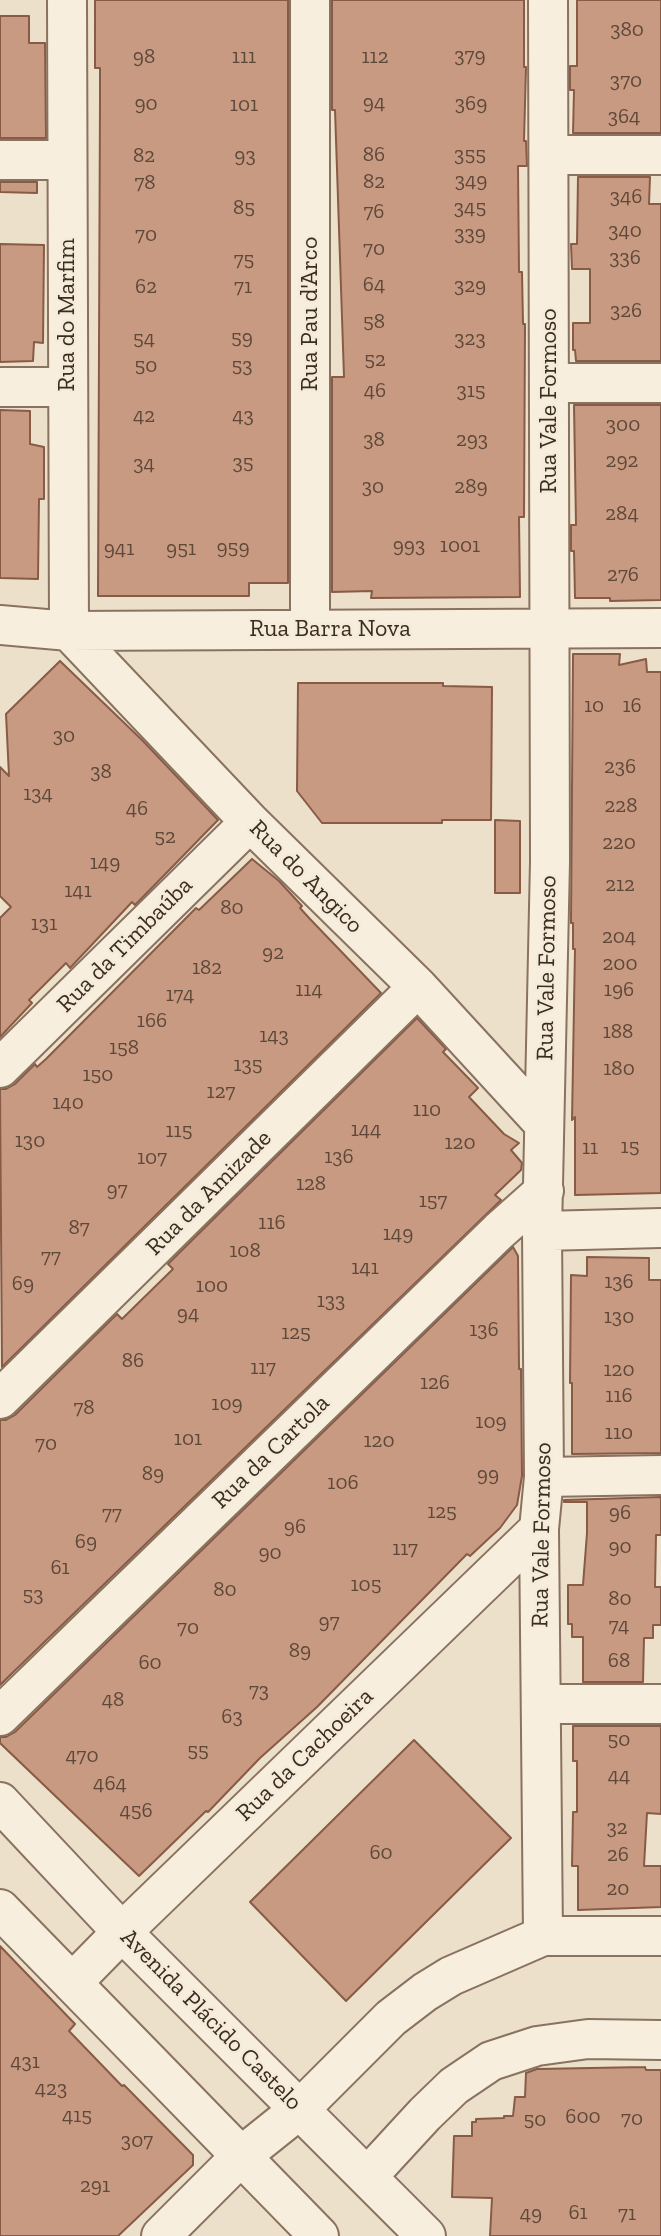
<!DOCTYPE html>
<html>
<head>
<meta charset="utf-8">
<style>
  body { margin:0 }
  canvas { display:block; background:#ede0ca }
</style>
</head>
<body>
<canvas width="661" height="2236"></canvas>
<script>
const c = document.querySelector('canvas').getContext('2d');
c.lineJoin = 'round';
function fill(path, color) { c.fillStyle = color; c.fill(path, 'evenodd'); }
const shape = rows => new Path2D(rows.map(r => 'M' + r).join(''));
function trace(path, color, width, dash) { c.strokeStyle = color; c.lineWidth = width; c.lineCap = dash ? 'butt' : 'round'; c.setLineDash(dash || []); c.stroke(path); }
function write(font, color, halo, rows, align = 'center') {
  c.font = font + ' "Zilla Slab",serif'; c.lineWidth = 5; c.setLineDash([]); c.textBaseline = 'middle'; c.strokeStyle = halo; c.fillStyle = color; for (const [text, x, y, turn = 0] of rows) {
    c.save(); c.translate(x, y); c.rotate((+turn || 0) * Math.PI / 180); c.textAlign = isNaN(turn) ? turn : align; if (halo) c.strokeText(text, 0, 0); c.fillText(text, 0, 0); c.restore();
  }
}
const building = shape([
  [95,0,288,0,288,583,249,583,249,596,98,596,100,98,100,68,95,68,95,0],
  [332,0,524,0,524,67,526,67,524,141,526,141,527,166,518,166,519,272,522,272,523,324,525,324,524,517,519,517,520,597,371,598,372,591,332,592,332,377,344,377,335,110,332,110,332,0],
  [577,0,661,0,661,133,573,133,574,90,570,90,570,66,577,66,577,0],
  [0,16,29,16,29,43,45,43,46,138,0,138,0,16],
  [578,177,650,177,649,204,661,204,661,361,576,361,575,350,573,350,573,323,590,323,590,269,572,269,571,244,577,244,578,177],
  [0,182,37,182,37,193,0,192,0,182],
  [0,244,44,245,43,343,34,342,33,361,0,362,0,244],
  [574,405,661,405,661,600,610,601,610,598,575,598,574,551,571,551,571,525,576,525,574,405],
  [0,410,30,411,30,444,44,447,44,499,39,499,38,579,0,578,0,410],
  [573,654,620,654,619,665,646,659,647,672,661,672,661,1193,575,1195,575,1117,572,1120,575,949,573,949,573,923,571,923,573,654],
  [60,661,143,741,218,820,135,905,132,902,70,968,66,963,29,1000,32,1003,0,1037,0,918,11,907,0,896,0,767,9,776,6,714,60,661],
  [298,683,443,683,443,686,492,687,491,820,442,820,442,823,322,823,297,791,298,683],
  [495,820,520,821,520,893,495,893,495,820],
  [252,859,279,881,302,906,300,908,310,919,381,993,2,1367,0,1089,6,1089,15,1084,35,1064,37,1067,46,1059,196,908,199,910,252,859],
  [417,1018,446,1049,443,1052,478,1088,469,1097,504,1134,519,1143,511,1150,522,1163,521,1170,495,1195,501,1200,0,1685,0,1420,6,1420,15,1415,117,1314,122,1319,173,1269,168,1264,417,1018],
  [513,1247,518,1256,519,1369,521,1369,522,1476,517,1505,500,1528,470,1556,467,1554,317,1707,260,1758,208,1812,206,1811,139,1876,0,1743,0,1737,6,1737,15,1732,513,1247],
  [587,1257,649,1258,649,1280,661,1280,661,1453,572,1454,572,1383,570,1383,571,1275,587,1276,587,1257],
  [661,1497,661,1535,656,1535,655,1587,661,1587,661,1625,653,1625,653,1638,644,1638,643,1682,583,1682,583,1637,572,1637,572,1624,568,1624,568,1585,583,1585,587,1533,587,1502,564,1502,564,1500,661,1497],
  [573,1726,661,1726,661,1814,647,1813,644,1866,661,1866,661,1907,578,1910,578,1866,572,1866,573,1812,577,1812,577,1761,573,1761,573,1726],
  [414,1740,511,1838,346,2001,250,1902,414,1740],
  [0,1946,75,2024,69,2031,122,2086,124,2085,193,2155,193,2165,118,2236,0,2236,0,1946],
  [645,2067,646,2070,661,2070,661,2236,490,2236,492,2198,452,2197,454,2136,472,2136,472,2122,476,2122,476,2119,504,2118,504,2116,513,2116,515,2097,525,2097,526,2073,537,2069,645,2067]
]);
const minor = shape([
  [67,0,69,631,250,822,418,987,543,1123],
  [310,0,310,628],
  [550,155,661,155],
  [0,160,67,160],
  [550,383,661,383],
  [0,387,67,387],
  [0,625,69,631,661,628],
  [0,1068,250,822],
  [542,1231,661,1228],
  [0,1399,418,987],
  [544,1477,661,1475],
  [542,1704,661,1704],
  [0,1716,499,1231,544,1191],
  [0,1802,122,1932,426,2236],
  [0,1909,319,2236],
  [543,1936,539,1529,544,1477,542,1231,550,861,548,0],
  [72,1983,122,1932,539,1529],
  [367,2177,425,2114,454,2086,491,2061,537,2046,588,2039,661,2040],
  [161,2236,240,2157,300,2109,391,2018,425,1992,451,1976,543,1936,661,1936]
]);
const numberNames = [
  ["380",627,30],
  ["379",470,56],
  ["98",144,57],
  ["111",244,57],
  ["112",375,57],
  ["370",626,81],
  ["94",374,103],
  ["90",146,104],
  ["369",471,104],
  ["101",244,105],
  ["364",624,117],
  ["86",374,155],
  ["355",470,155],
  ["82",144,156],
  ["93",245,156],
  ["349",471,181],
  ["82",374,182],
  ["78",145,183],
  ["346",626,197],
  ["85",244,208],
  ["345",470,208],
  ["76",374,212],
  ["340",625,231],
  ["339",470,234],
  ["70",146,235],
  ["70",374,249],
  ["336",625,258],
  ["75",244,260],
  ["64",374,285],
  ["329",470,286],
  ["62",146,287],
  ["71",243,287],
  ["326",626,311],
  ["58",374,322],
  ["59",242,338],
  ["54",144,339],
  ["323",470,339],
  ["52",375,360],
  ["50",146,366],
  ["53",242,366],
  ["46",375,391],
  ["315",471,391],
  ["42",144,416],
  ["43",243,416],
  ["300",623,425],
  ["38",374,440],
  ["293",472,440],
  ["292",622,461],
  ["35",243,463],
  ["34",144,464],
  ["30",373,487],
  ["289",471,487],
  ["284",622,514],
  ["993",409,546],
  ["1001",460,546],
  ["959",233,548],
  ["941",119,549],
  ["951",181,549],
  ["276",623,575],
  ["10",594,706],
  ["16",632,706],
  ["30",64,736],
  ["236",620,767],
  ["38",101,772],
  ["134",38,794],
  ["228",621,806],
  ["46",137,809],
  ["52",165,837],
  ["220",619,843],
  ["149",105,863],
  ["212",620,885],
  ["141",78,891],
  ["80",232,908],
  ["131",44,924],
  ["204",619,937],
  ["92",273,953],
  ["200",620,964],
  ["182",207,968],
  ["114",309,990],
  ["196",619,990],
  ["174",180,995],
  ["166",152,1021],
  ["188",618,1032],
  ["143",274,1036],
  ["158",124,1048],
  ["135",248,1065],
  ["180",619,1069],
  ["150",98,1075],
  ["127",221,1092],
  ["140",68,1103],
  ["110",427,1110],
  ["144",366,1130],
  ["115",179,1131],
  ["130",30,1141],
  ["120",460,1143],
  ["15",630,1147],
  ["11",590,1148],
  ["136",339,1157],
  ["107",152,1158],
  ["128",311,1184],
  ["97",117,1190],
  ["157",433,1201],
  ["116",272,1223],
  ["87",79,1228],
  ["149",398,1234],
  ["108",245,1251],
  ["77",51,1257],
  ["141",365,1268],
  ["136",619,1282],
  ["69",23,1284],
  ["100",212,1286],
  ["133",331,1301],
  ["94",188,1314],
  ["130",619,1317],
  ["136",484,1330],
  ["125",296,1333],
  ["86",133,1361],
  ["117",263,1368],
  ["120",619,1370],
  ["126",435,1383],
  ["116",619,1396],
  ["109",227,1404],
  ["78",84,1408],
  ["109",491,1422],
  ["110",619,1433],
  ["101",188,1439],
  ["120",379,1441],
  ["70",46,1444],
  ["89",153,1474],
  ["99",488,1475],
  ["106",343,1483],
  ["125",442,1512],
  ["96",620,1513],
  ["77",112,1514],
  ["96",295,1527],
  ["69",86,1542],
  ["90",620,1547],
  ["117",405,1549],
  ["90",270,1553],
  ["61",60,1568],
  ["105",366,1585],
  ["80",225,1590],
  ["53",33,1595],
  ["80",620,1599],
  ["97",329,1622],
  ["74",619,1626],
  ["70",188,1628],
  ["89",300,1651],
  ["68",619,1661],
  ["60",150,1663],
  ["73",259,1691],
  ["48",113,1700],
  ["63",232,1717],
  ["50",619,1740],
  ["55",198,1751],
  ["470",82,1756],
  ["44",619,1776],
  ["464",110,1784],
  ["456",136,1811],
  ["32",617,1828],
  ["60",381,1853],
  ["26",618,1855],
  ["20",618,1889],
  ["431",25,2062],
  ["423",51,2089],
  ["415",77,2116],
  ["600",583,2117],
  ["70",632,2119],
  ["50",535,2120],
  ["307",137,2141],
  ["291",95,2186],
  ["61",578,2213],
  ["49",531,2214],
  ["71",627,2214]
];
const streetNames = [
  ["Rua Pau d'Arco",310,314,-90],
  ["Rua do Marfim",67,315,-90],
  ["Rua Vale Formoso",549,401,-90],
  ["Rua Barra Nova",330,629],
  ["Rua do Angico",306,877,45],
  ["Rua da Timbaúba",125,945,-45],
  ["Rua Vale Formoso",547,968,-89],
  ["Rua da Amizade",209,1193,-45],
  ["Rua da Cartola",271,1452,-44],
  ["Rua Vale Formoso",542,1535,-89],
  ["Rua da Cachoeira",305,1755,-44],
  ["Avenida Plácido Castelo",211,2020,45]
];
fill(building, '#c99a82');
trace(building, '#875b46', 2);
trace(minor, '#89725f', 42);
trace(minor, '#f8eede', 38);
write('21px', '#5e483a', null, numberNames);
write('24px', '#3b2c22', '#f5ebda', streetNames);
</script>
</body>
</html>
